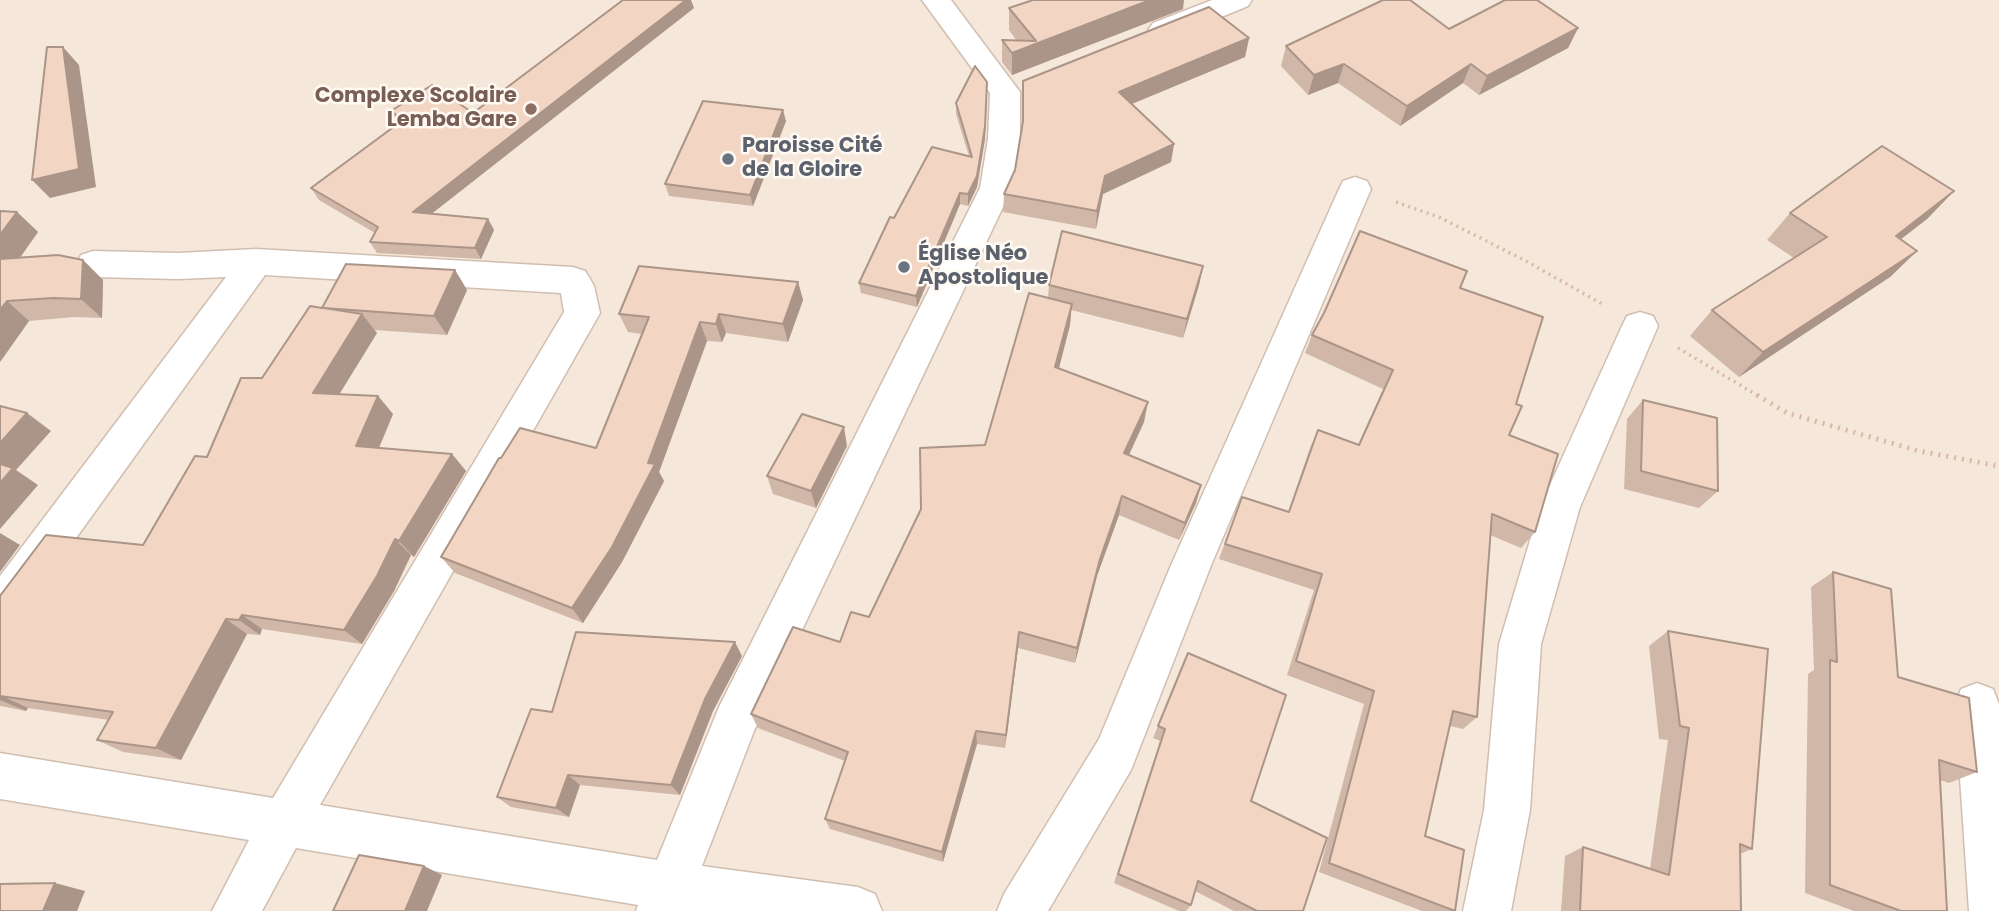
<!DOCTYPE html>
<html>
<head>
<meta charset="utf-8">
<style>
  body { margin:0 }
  canvas { display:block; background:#fdf6ec }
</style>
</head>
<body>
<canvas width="1999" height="911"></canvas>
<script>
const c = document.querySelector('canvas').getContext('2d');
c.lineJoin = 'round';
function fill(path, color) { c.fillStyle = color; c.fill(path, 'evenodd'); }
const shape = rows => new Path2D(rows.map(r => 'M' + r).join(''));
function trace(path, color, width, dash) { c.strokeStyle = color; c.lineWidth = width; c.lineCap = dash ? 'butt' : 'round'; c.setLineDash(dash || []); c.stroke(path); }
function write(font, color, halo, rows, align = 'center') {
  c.font = font + ' Poppins,sans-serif'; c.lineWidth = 5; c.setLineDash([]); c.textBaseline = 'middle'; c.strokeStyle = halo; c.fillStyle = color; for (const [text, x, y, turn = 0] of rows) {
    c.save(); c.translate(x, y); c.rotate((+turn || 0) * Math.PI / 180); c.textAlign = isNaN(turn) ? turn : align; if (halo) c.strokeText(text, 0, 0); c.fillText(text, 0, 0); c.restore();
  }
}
const residential = shape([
  [0,0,1999,0,1999,911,0,911]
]);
const pathFar1 = shape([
  [1396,202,1439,217,1526,261,1604,305],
  [1678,348,1760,397]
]);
const path = shape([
  [1757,395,1787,413,1919,451,1999,466]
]);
const minor = shape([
  [922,0,951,0,1020,92,1020,139,1012,188,754,731,702,866,858,887,875,894,882,911,636,911,638,905,296,848,262,911,212,911,249,840,0,799,0,753,273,798,564,312,561,293,265,275,15,623,0,628,0,576,226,277,178,279,93,277,81,273,76,264,81,255,93,251,178,253,256,249,573,267,585,271,589,277,594,286,600,313,320,805,657,860,719,707,980,188,988,139,990,93,922,0],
  [1212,0,1252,0,1248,6,1173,37,1163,39,1153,37,1148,30,1153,23,1212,0],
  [1355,177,1367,181,1371,189,1212,563,1131,770,1048,911,997,911,1004,894,1099,739,1172,563,1339,189,1343,181,1355,177],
  [1640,312,1653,316,1658,326,1580,507,1541,644,1530,810,1511,911,1463,911,1484,810,1499,644,1540,507,1622,326,1627,316,1640,312],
  [1977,683,1993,689,1999,704,1999,911,1969,911,1955,704,1961,689,1977,683]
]);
const wall = shape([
  [694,8,431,213,488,219,494,230,481,259,377,253,370,242,375,233,319,200,311,188,398,123,391,111,473,113],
  [1009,8,1183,9,1012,75,1002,62,1002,40,1017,41,1009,30],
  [1578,28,1568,48,1479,95,1463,83,1400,126,1338,83,1308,95,1281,66,1286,46,1449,29],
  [1249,38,1245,57,1132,104,1174,144,1171,162,1103,194,1096,229,1003,212,1004,194,1015,170,1023,123],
  [987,94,985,139,977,187,968,206,960,204,917,307,861,293,859,283,894,218,969,156,956,114,956,103],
  [786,121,753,206,669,196,665,184],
  [1954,191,1927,219,1901,239,1917,251,1890,277,1739,377,1690,336,1712,310,1794,258,1767,240,1790,213],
  [17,212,38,232,20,258,83,260,103,280,102,318,74,317,29,321,0,362],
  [1203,266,1199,285,1183,338,1071,310,1070,325,1059,368,1144,422,1129,455,1201,485,1196,503,1179,540,1119,515,1097,576,1075,663,1018,648,1005,748,977,744,943,862,830,829,825,819,845,761,758,728,751,714,840,642,869,617,921,509,985,445,1048,298,1049,285],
  [455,270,467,290,447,335,374,330,377,333,339,394,378,396,393,414,379,448,452,454,466,471,414,557,411,555,394,591,362,644,262,629,260,635,247,634,181,760,123,752,97,740,109,720,28,708,26,711,0,706,0,596,143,545,262,378,322,308],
  [798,282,803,300,788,342,726,333,722,342,707,341,659,472,664,481,622,562,583,623,455,573,441,557,596,448,642,334,628,332,619,314],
  [1460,288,1516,404,1509,435,1535,532,1521,548,1490,535,1477,717,1463,729,1450,726,1425,836,1455,911,1422,911,1319,872,1364,704,1287,675,1314,590,1219,559,1242,497,1288,512,1310,448,1318,430,1358,445,1383,389,1305,353,1312,335],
  [1643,400,1718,491,1699,508,1624,489,1627,419],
  [847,446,816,508,773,494,767,476],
  [1833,572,1898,677,1977,772,1949,783,1940,780,1947,911,1854,911,1805,893,1808,674,1814,670,1811,587],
  [1668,631,1752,849,1740,854,1741,911,1561,911,1565,856,1583,847,1650,869,1668,740,1659,739,1649,646],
  [1188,653,1251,801,1303,911,1234,911,1195,891,1191,905,1186,911,1179,911,1114,883,1160,741,1153,738],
  [742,656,713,711,680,795,580,785,569,817,511,807,497,797,552,712]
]);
const shadedWall = shape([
  [686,0,691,0,694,8,420,223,413,212],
  [1150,0,1184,0,1183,9,1012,75,1012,53],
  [1578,28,1568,48,1479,95,1487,76],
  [1249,38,1245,57,1117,110,1119,92],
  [63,47,79,65,96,187,50,198,32,180],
  [1344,64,1338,83,1308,95,1314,75],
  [1471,64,1463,83,1400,126,1407,106],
  [987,82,985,139,977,187,968,206,968,194],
  [783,110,786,121,753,206,750,195],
  [1174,144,1171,162,1103,194,1096,229,1097,211,1105,176],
  [1954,191,1927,219,1870,263,1896,236],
  [960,193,960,204,917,307,916,296],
  [17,212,38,232,3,281,0,278,0,235],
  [488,219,494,230,481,259,475,248],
  [1917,251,1890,277,1739,377,1763,352],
  [83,260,103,280,102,318,81,299],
  [1203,266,1199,285,1183,338,1187,319],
  [455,270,467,290,447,335,434,316],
  [798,282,803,300,788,342,783,324],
  [7,301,29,321,0,362,0,310],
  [1072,304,1070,325,1054,387,1055,367],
  [362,314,377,333,329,411,313,393],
  [719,314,726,333,722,342,716,324],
  [700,322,707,341,659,472,664,481,622,562,583,623,572,608,648,463],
  [378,396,393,414,372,464,356,446],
  [1148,402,1144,422,1121,472,1124,453],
  [27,413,51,431,16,470,38,485,0,529,0,443],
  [844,427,847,446,816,508,811,491],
  [452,454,466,471,414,557,399,541],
  [1201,485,1196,503,1179,540,1185,523],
  [1122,496,1119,515,1097,576,1075,663,1077,648,1100,559],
  [0,533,20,545,0,572],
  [395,539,411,555,394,591,362,644,344,630],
  [242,615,262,629,260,635,239,620],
  [226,619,247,634,181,760,156,748],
  [1019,632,1018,648,1005,748,1006,735],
  [735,642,742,656,713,711,680,795,671,785,705,699],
  [0,695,28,708,26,711,0,700],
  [976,731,977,744,943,862,942,852],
  [568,775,580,785,569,817,556,808],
  [424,866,442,875,427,911,405,911],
  [55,883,85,891,77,911,43,911]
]);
const building = shape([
  [623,0,686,0,413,212,488,219,475,248,370,242,378,227,311,188,403,120,391,111,432,85,473,113,623,0],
  [1033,0,1150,0,1012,53,1002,40,1036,41,1009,8,1033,0],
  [1383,0,1410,0,1449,29,1505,0,1537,0,1578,28,1487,76,1471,64,1407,106,1344,64,1314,75,1286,46,1383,0],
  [1209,7,1249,38,1119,92,1174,144,1105,176,1097,211,1004,194,1015,170,1023,121,1023,81,1209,7],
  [47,47,63,47,79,169,32,180,47,47],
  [975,66,987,82,985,127,977,176,968,194,960,193,916,296,859,283,890,217,894,218,932,147,972,157,956,103,975,66],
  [703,101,783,110,750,195,665,184,703,101],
  [1882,146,1954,191,1896,236,1917,251,1763,352,1712,310,1827,237,1790,213,1882,146],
  [0,211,17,212,0,235,0,211],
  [1062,231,1203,266,1187,319,1049,285,1062,231],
  [1360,231,1467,271,1460,288,1543,317,1516,404,1522,406,1509,435,1558,454,1535,532,1492,514,1477,717,1453,711,1425,836,1464,850,1455,911,1329,863,1374,691,1296,661,1322,574,1225,544,1242,497,1289,512,1318,430,1359,445,1393,370,1312,335,1324,313,1360,231],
  [58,255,83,260,81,299,53,298,7,301,0,310,0,259,58,255],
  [346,264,455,270,434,316,324,308,362,314,313,393,378,396,356,446,452,454,399,541,395,539,377,576,344,630,242,615,239,620,226,619,156,748,97,740,113,712,0,696,0,596,46,535,143,545,195,456,207,457,241,378,262,378,310,306,322,308,346,264],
  [639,266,798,282,783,324,719,314,716,324,700,322,648,463,655,464,612,547,572,608,441,557,499,458,501,458,520,428,596,448,649,317,619,314,639,266],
  [1029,293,1072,304,1055,367,1148,402,1124,453,1201,485,1185,523,1122,496,1100,559,1077,648,1019,632,1006,735,976,731,942,852,825,819,848,752,751,714,793,627,840,642,851,612,869,617,921,509,920,448,985,445,1029,293],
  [1643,400,1717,418,1718,491,1641,471,1643,400],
  [0,406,27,413,0,443,0,406],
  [802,414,844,427,811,491,767,476,802,414],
  [0,464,13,468,0,483,0,464],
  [1833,572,1891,589,1898,677,1969,698,1977,772,1939,760,1947,911,1901,911,1830,885,1830,660,1837,662,1833,572],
  [1668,631,1768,649,1752,849,1740,844,1741,911,1580,911,1583,847,1669,875,1689,728,1680,726,1668,631],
  [576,632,735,642,705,699,671,785,568,775,556,808,497,797,531,709,552,712,576,632],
  [1188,653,1286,695,1251,801,1327,838,1303,911,1257,911,1198,881,1191,905,1118,874,1165,729,1158,726,1188,653],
  [359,855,424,866,405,911,333,911,359,855],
  [55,883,43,911,0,911,0,884,55,883]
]);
const markers = [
  [531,109,7,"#8d6e63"],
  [728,159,7,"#6b7280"],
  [904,267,7,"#6b7280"]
];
const educationNames = [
  ["Complexe Scolaire",517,97],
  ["Lemba Gare",517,121]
];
const worshipNames = [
  ["Paroisse Cité",742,147],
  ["de la Gloire",742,171],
  ["Église Néo",918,255],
  ["Apostolique",918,279]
];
fill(residential, '#f5e8da');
trace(minor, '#d1beb0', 3);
trace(pathFar1, '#d9b8a5', 3.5, [2, 4.5]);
trace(path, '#d9b8a5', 5, [2, 6]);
fill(minor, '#fff');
fill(wall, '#d1b7a8');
fill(shadedWall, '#aa9588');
fill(building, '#f3d5c3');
trace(building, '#aa9588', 2);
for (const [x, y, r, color] of markers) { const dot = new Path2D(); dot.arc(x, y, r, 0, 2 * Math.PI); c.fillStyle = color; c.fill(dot); trace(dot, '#fffaf3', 2.5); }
write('bold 21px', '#785e54', '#fffaf3', educationNames, 'right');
write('bold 21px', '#5b616d', '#fffaf3', worshipNames, 'left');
</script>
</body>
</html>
